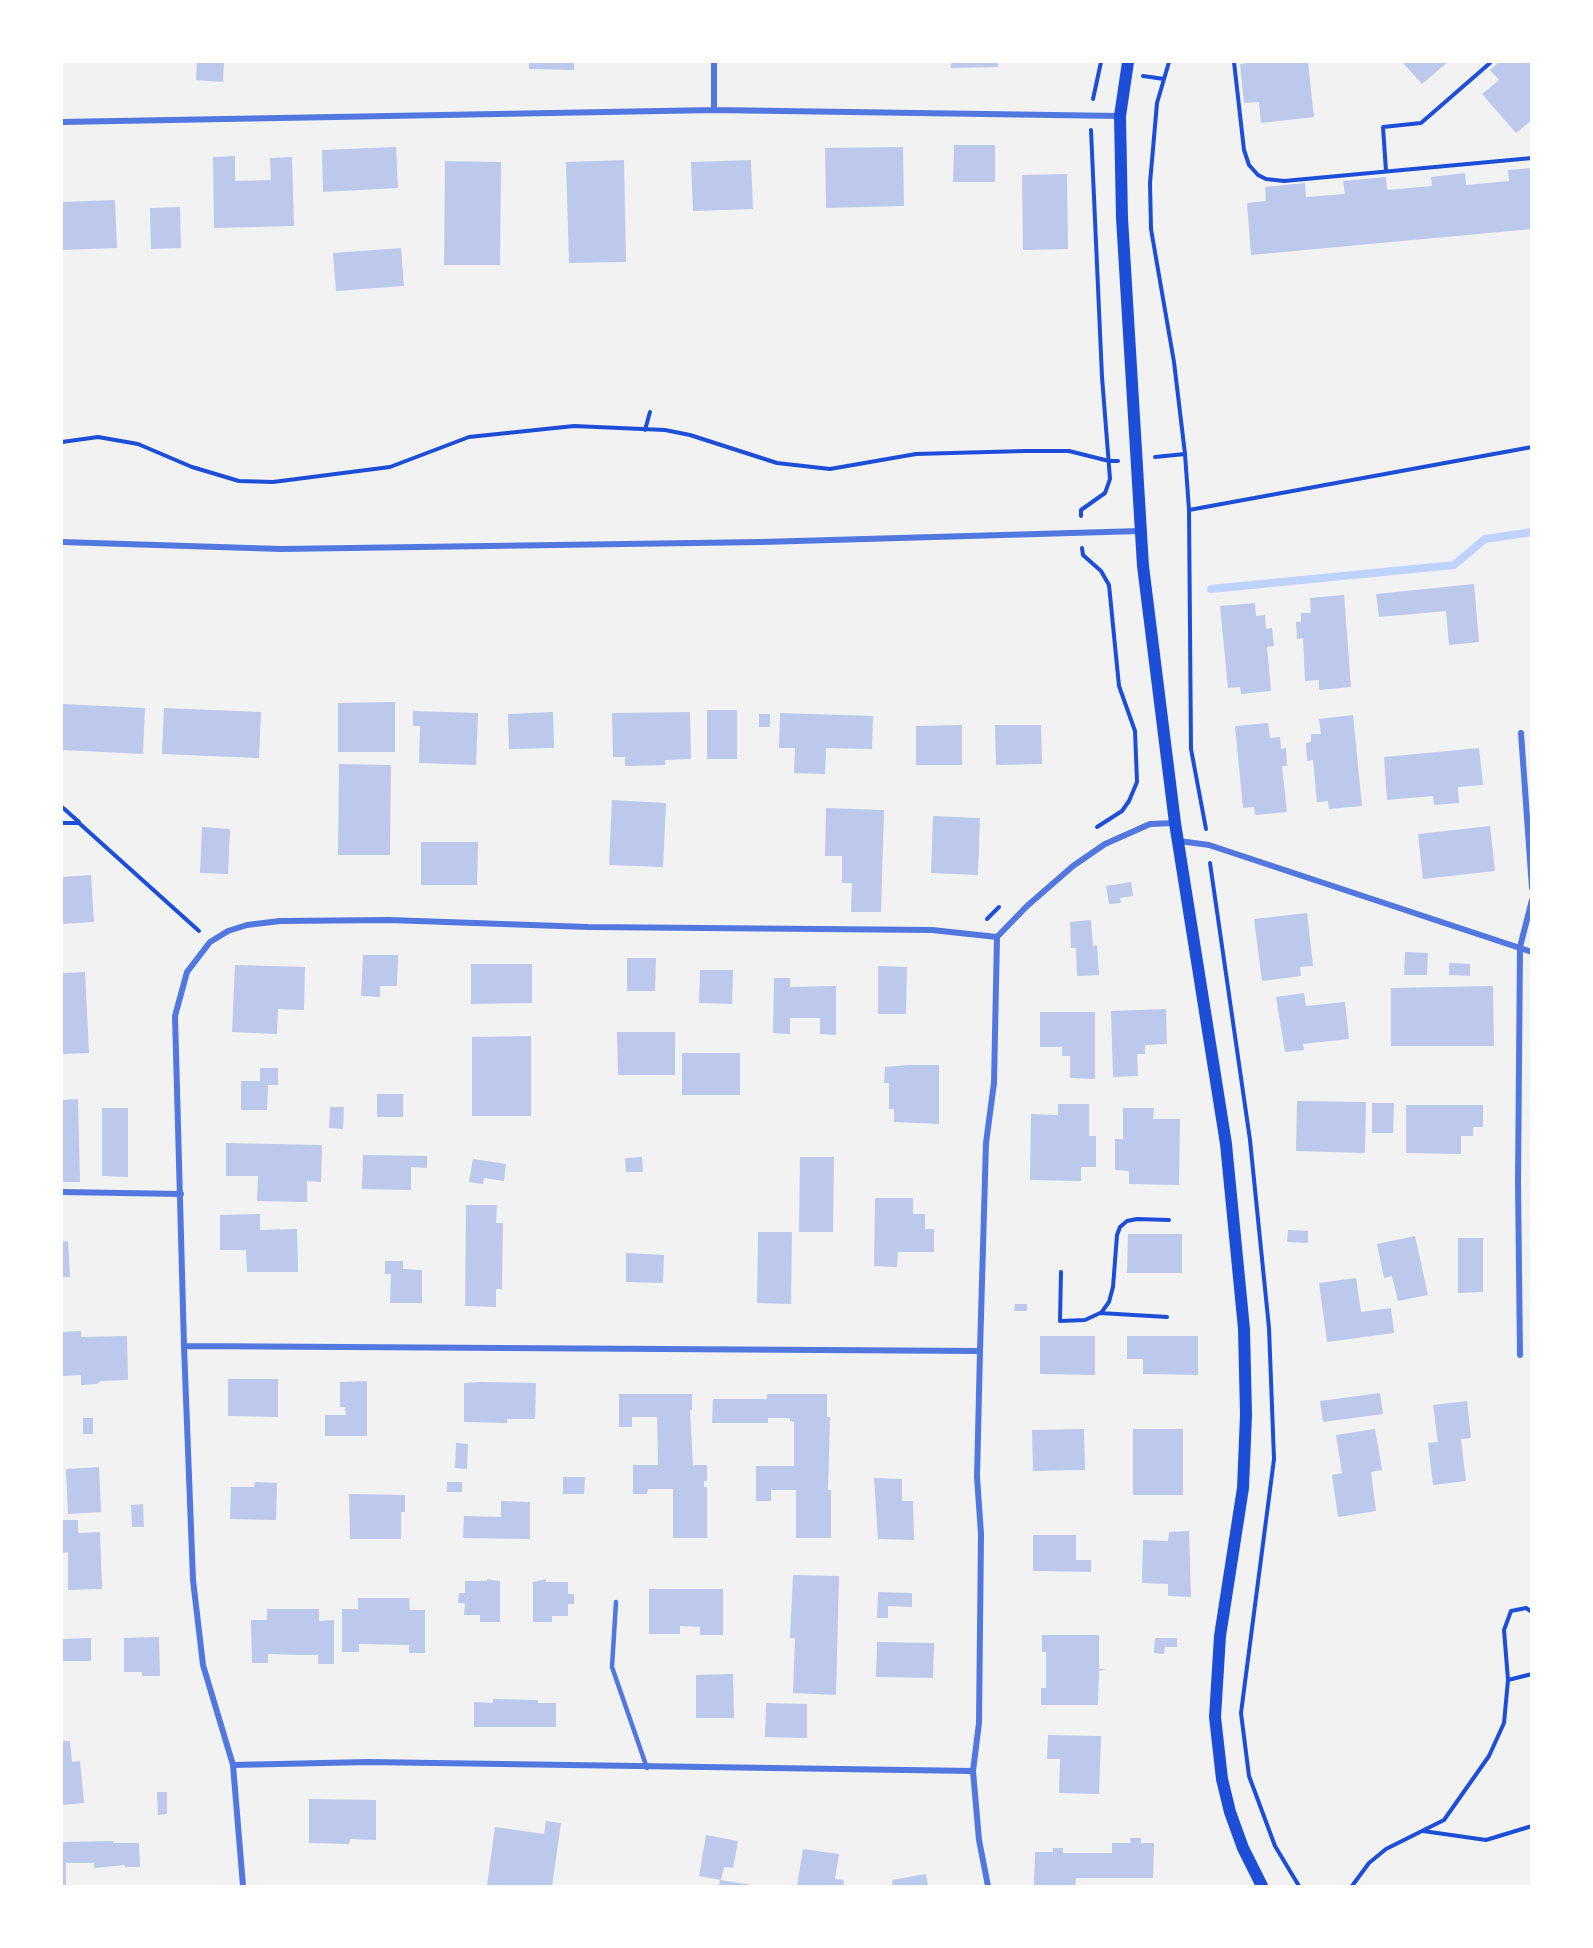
<!DOCTYPE html>
<html>
<head>
<meta charset="utf-8">
<style>
  body { margin:0 }
  #map { position:relative; width:1593px; height:1948px; overflow:hidden; background:#f2f2f2; font-family:Overpass,sans-serif }
  canvas { display:block }
  .frame { position:absolute; inset:0; border:63px solid #fff; pointer-events:none }
</style>
</head>
<body>
<div id="map">
<canvas width="1593" height="1948"></canvas>
<div class="frame"></div>
</div>
<script>
const c = document.querySelector('canvas').getContext('2d');
c.lineJoin = 'round';
const shape = rows => new Path2D(rows.map(r => 'M' + r).join(''));
function trace(path, color, width, dash) { c.strokeStyle = color; c.lineWidth = width; c.lineCap = dash ? 'butt' : 'round'; c.setLineDash(dash || []); c.stroke(path); }
function fill(path, color) { c.fillStyle = color; c.fill(path, 'evenodd'); }
const stream = shape([
  [1211,589,1454,565,1485,539,1532,532]
]);
const building = shape([
  [197,62,224,62,223,82,196,80],
  [529,62,574,62,574,70,529,69],
  [951,62,998,62,998,67,951,68],
  [1255,62,1308,62,1314,117,1261,123,1259,102,1244,103,1240,64],
  [1402,62,1448,62,1422,84],
  [1499,62,1532,62,1532,120,1516,133,1482,94,1499,80,1490,70],
  [954,145,995,145,995,182,953,182],
  [396,147,398,188,323,192,322,150],
  [903,147,904,206,826,208,825,148],
  [235,156,235,181,271,180,270,158,292,157,294,226,214,228,213,157],
  [624,160,626,262,569,263,566,162],
  [751,160,753,209,693,211,691,162],
  [445,161,501,162,500,265,444,265],
  [1532,168,1532,229,1251,255,1247,203,1266,201,1265,187,1305,183,1306,197,1345,194,1343,181,1386,177,1387,190,1432,186,1431,177,1465,173,1466,185,1509,181,1508,170],
  [1067,174,1068,249,1023,250,1022,175],
  [115,200,117,248,62,250,62,202],
  [180,207,181,248,151,249,150,208],
  [401,248,404,286,336,291,333,253],
  [1474,584,1479,642,1449,645,1446,611,1379,617,1376,594],
  [1344,595,1351,687,1319,690,1319,680,1305,681,1303,638,1297,639,1296,622,1301,622,1301,613,1311,613,1310,598],
  [1255,603,1256,616,1265,615,1266,629,1272,628,1274,646,1267,647,1271,691,1241,694,1240,687,1228,688,1220,606],
  [395,702,395,752,338,752,338,703],
  [62,704,145,708,143,754,62,750],
  [164,708,261,712,259,758,162,754],
  [707,710,737,710,737,759,707,759],
  [413,711,478,713,476,765,419,763,420,726,413,726],
  [553,712,554,748,509,749,508,714],
  [690,712,691,759,665,760,665,765,625,766,625,757,613,757,612,713],
  [780,713,873,716,872,749,826,748,825,774,794,773,795,748,779,748],
  [759,714,770,714,770,727,759,727],
  [1353,715,1362,806,1329,809,1328,801,1317,802,1313,760,1307,761,1306,743,1311,742,1311,734,1321,734,1319,719],
  [1268,723,1270,738,1280,737,1281,749,1286,748,1287,766,1282,766,1287,812,1255,815,1254,807,1243,808,1235,726],
  [962,725,962,765,916,765,916,726],
  [995,725,1041,725,1042,764,996,765],
  [1479,748,1483,785,1458,787,1459,803,1434,805,1433,796,1387,800,1384,757],
  [339,764,391,765,390,855,338,855],
  [612,800,666,803,663,867,609,865],
  [826,808,884,810,881,912,851,912,852,883,842,883,842,856,825,856],
  [933,816,980,818,978,875,931,873],
  [1490,826,1495,871,1423,879,1418,834],
  [202,827,230,829,228,874,200,873],
  [421,842,478,842,477,885,421,885],
  [91,875,94,922,62,924,62,877],
  [1131,882,1133,896,1120,898,1121,903,1109,904,1106,886],
  [1307,913,1313,966,1300,967,1301,976,1262,981,1254,919],
  [1091,920,1093,946,1097,945,1099,975,1077,976,1076,948,1071,948,1070,922],
  [1405,952,1428,953,1427,975,1404,975],
  [363,955,398,955,397,986,380,986,380,997,361,996],
  [627,958,656,958,655,991,627,991],
  [1449,963,1470,964,1470,976,1449,975],
  [471,964,532,964,532,1003,471,1004],
  [235,965,305,967,304,1010,278,1009,277,1034,232,1032],
  [878,966,907,967,906,1014,878,1014],
  [700,970,733,970,732,1004,699,1003],
  [85,972,89,1053,62,1054,62,973],
  [774,978,790,978,790,987,836,986,836,1035,820,1034,820,1018,790,1018,790,1034,773,1033],
  [1493,986,1494,1046,1391,1046,1391,988],
  [1304,993,1306,1006,1345,1002,1349,1039,1303,1044,1304,1050,1285,1052,1276,997],
  [1166,1009,1167,1044,1145,1045,1145,1054,1137,1054,1138,1076,1113,1077,1111,1011],
  [1040,1012,1095,1012,1095,1079,1070,1078,1070,1056,1062,1056,1062,1047,1040,1047],
  [617,1032,675,1032,675,1075,618,1075],
  [531,1036,531,1116,472,1116,472,1037],
  [682,1053,740,1053,740,1095,682,1095],
  [909,1065,939,1065,939,1124,894,1122,894,1109,889,1109,889,1083,884,1083,885,1067],
  [260,1068,278,1068,278,1085,268,1085,267,1110,241,1110,241,1081,260,1081],
  [377,1094,403,1094,403,1117,377,1117],
  [78,1099,80,1182,62,1182,62,1100],
  [1297,1101,1366,1102,1365,1153,1296,1151],
  [1372,1103,1394,1103,1393,1133,1372,1133],
  [1058,1104,1089,1104,1089,1136,1096,1136,1096,1167,1081,1167,1081,1181,1030,1180,1031,1114,1058,1115],
  [1406,1105,1483,1105,1483,1127,1473,1127,1473,1136,1461,1136,1461,1154,1406,1153],
  [330,1107,344,1107,343,1129,329,1128],
  [102,1108,128,1108,128,1177,102,1176],
  [1123,1108,1154,1108,1153,1119,1180,1119,1179,1185,1129,1184,1129,1171,1115,1170,1115,1139,1123,1139],
  [226,1143,322,1145,321,1182,307,1181,307,1202,257,1201,258,1176,226,1176],
  [363,1155,427,1156,427,1168,411,1167,411,1190,362,1189],
  [642,1157,643,1172,626,1172,625,1158],
  [800,1157,834,1157,833,1232,799,1232],
  [473,1159,506,1164,504,1181,484,1178,483,1184,469,1182],
  [875,1198,913,1198,913,1214,925,1214,925,1229,934,1229,934,1252,898,1252,897,1267,874,1266],
  [466,1205,497,1205,496,1223,503,1223,502,1289,496,1289,496,1307,465,1306],
  [260,1214,260,1230,297,1229,298,1272,247,1272,246,1250,220,1250,220,1215],
  [1288,1230,1308,1231,1308,1243,1287,1242],
  [758,1232,792,1232,791,1304,757,1303],
  [1128,1234,1182,1234,1182,1273,1127,1273],
  [1415,1236,1428,1295,1398,1301,1392,1276,1384,1278,1377,1244],
  [1458,1238,1483,1238,1483,1292,1458,1293],
  [68,1241,70,1277,62,1277,62,1242],
  [626,1253,664,1255,663,1283,626,1282],
  [385,1261,403,1261,403,1269,422,1270,422,1303,390,1303,391,1274,385,1274],
  [1356,1278,1361,1312,1391,1308,1394,1333,1327,1342,1319,1283],
  [1015,1304,1027,1304,1027,1311,1014,1311],
  [81,1331,81,1337,127,1336,128,1380,101,1381,97,1384,81,1385,81,1375,62,1376,62,1332],
  [1040,1336,1095,1336,1095,1375,1040,1374],
  [1127,1336,1198,1336,1198,1375,1143,1374,1143,1359,1127,1359],
  [228,1379,278,1379,278,1417,228,1416],
  [367,1381,367,1436,325,1436,325,1415,346,1415,345,1407,340,1407,340,1382],
  [480,1382,536,1383,535,1419,507,1419,507,1423,464,1422,464,1383],
  [1380,1393,1383,1414,1323,1422,1320,1401],
  [619,1394,692,1394,692,1410,690,1410,693,1465,707,1465,707,1481,704,1481,704,1487,707,1487,707,1538,673,1538,673,1489,648,1489,647,1494,633,1494,633,1465,658,1465,657,1417,632,1417,632,1427,619,1427],
  [767,1394,827,1394,827,1417,830,1417,828,1490,831,1490,831,1538,796,1538,796,1490,771,1490,771,1501,756,1501,756,1466,794,1466,794,1422,790,1421,790,1418,768,1418,768,1423,712,1423,713,1399,767,1399],
  [1467,1401,1471,1438,1461,1439,1466,1481,1433,1485,1428,1443,1438,1442,1433,1405],
  [83,1418,93,1418,93,1434,83,1434],
  [1084,1429,1085,1470,1033,1471,1032,1430],
  [1133,1429,1183,1429,1183,1495,1133,1495],
  [1375,1429,1382,1470,1371,1472,1376,1511,1338,1517,1332,1475,1342,1473,1336,1435],
  [456,1443,468,1444,467,1469,455,1468],
  [99,1467,101,1512,68,1514,66,1469],
  [563,1477,585,1477,584,1494,563,1494],
  [874,1478,902,1479,902,1501,913,1501,914,1540,878,1539],
  [255,1482,277,1483,276,1520,230,1519,231,1487,254,1487],
  [447,1482,462,1482,462,1492,447,1492],
  [349,1494,405,1495,405,1512,401,1512,401,1539,350,1539],
  [501,1501,530,1502,530,1539,463,1538,464,1516,501,1517],
  [143,1504,144,1527,132,1527,131,1505],
  [62,1520,78,1520,78,1533,100,1532,102,1589,68,1590,68,1552,62,1553],
  [1189,1531,1191,1597,1168,1596,1168,1584,1142,1583,1143,1540,1168,1541,1169,1532],
  [1033,1535,1076,1535,1076,1560,1091,1560,1091,1572,1033,1571],
  [793,1575,839,1576,836,1695,793,1693,795,1638,790,1638],
  [487,1579,500,1581,500,1622,480,1622,480,1615,464,1615,465,1603,458,1603,459,1593,465,1593,465,1581,487,1581],
  [546,1579,546,1582,568,1582,568,1594,574,1594,574,1604,568,1604,568,1616,552,1616,552,1622,533,1622,533,1582],
  [649,1589,723,1589,723,1635,700,1635,700,1627,680,1626,680,1634,649,1634],
  [878,1592,912,1593,912,1607,888,1606,888,1618,877,1618],
  [358,1598,409,1598,410,1610,425,1610,425,1653,409,1653,409,1645,359,1644,359,1652,342,1652,342,1609,358,1609],
  [267,1609,319,1609,319,1621,334,1620,334,1664,318,1664,318,1655,299,1655,268,1654,268,1663,252,1663,251,1620,267,1620],
  [1042,1635,1099,1635,1099,1669,1107,1669,1099,1671,1098,1705,1041,1705,1041,1688,1046,1688,1046,1652,1042,1652],
  [159,1637,160,1676,142,1676,142,1672,124,1672,124,1638],
  [91,1638,91,1661,62,1661,62,1639],
  [1155,1638,1177,1638,1177,1647,1165,1647,1164,1654,1154,1653],
  [877,1642,934,1643,933,1678,876,1677],
  [733,1674,734,1718,696,1718,696,1675],
  [493,1699,538,1700,538,1703,556,1703,556,1727,474,1727,474,1702,493,1703],
  [766,1703,807,1704,807,1738,765,1737],
  [1048,1735,1101,1736,1099,1794,1059,1793,1060,1759,1047,1759],
  [62,1741,70,1741,72,1762,80,1761,84,1803,62,1805],
  [157,1792,167,1792,167,1814,158,1815],
  [309,1799,376,1800,376,1840,350,1839,349,1844,309,1843],
  [546,1821,561,1823,552,1886,487,1886,495,1827,544,1834],
  [706,1835,738,1841,733,1868,724,1867,721,1880,699,1876],
  [1130,1838,1141,1838,1141,1843,1154,1843,1153,1878,1076,1878,1075,1886,1034,1886,1035,1852,1053,1852,1053,1848,1063,1848,1063,1853,1112,1853,1112,1843,1131,1843],
  [113,1841,113,1843,139,1843,140,1867,125,1867,125,1865,94,1868,94,1863,66,1863,66,1886,62,1886,62,1842],
  [803,1849,839,1854,835,1879,844,1880,843,1886,797,1886],
  [926,1874,928,1886,893,1886,892,1880],
  [720,1880,752,1885,752,1886,719,1886]
]);
const path = shape([
  [1169,62,1157,103,1150,183,1151,229,1174,362,1185,454,1189,510,1191,749,1206,829],
  [1234,62,1244,150,1249,165,1258,175,1266,179,1284,181,1532,158],
  [1143,76,1164,79],
  [1093,99,1101,62],
  [1386,171,1383,127,1421,123,1490,63],
  [645,430,650,412],
  [62,442,98,437,138,444,192,467,239,481,273,482,390,467,469,437,574,426,665,430,690,435,777,463,830,469,916,454,1024,451,1069,451,1109,461,1118,461],
  [1155,457,1185,454],
  [1189,510,1532,447],
  [1081,516,1081,510,1105,493,1110,479,1102,377,1091,130],
  [1082,548,1083,555,1101,571,1109,585,1119,686,1135,731,1137,782,1129,801,1122,811,1097,827],
  [62,807,79,822],
  [62,823,79,823,199,931],
  [1210,863,1250,1140,1269,1328,1274,1459,1241,1713,1249,1776,1275,1846,1299,1886],
  [987,919,999,907],
  [1061,1272,1060,1321,1085,1320,1100,1313,1167,1317],
  [1101,1313,1109,1302,1113,1287,1117,1235,1120,1227,1127,1221,1137,1219,1169,1220],
  [1508,1680,1532,1674],
  [1423,1831,1486,1840,1532,1826],
  [1352,1886,1369,1863,1386,1849,1444,1820,1489,1756,1504,1723,1508,1680,1504,1630,1511,1611,1526,1608,1532,1612]
]);
const service = shape([
  [616,1602,612,1667,647,1768]
]);
const minor = shape([
  [714,62,714,110],
  [62,122,714,110,1120,116],
  [62,542,281,549,762,542,1140,531],
  [1521,733,1532,888],
  [1179,841,1209,845,1532,952],
  [62,1192,181,1194],
  [184,1346,980,1351],
  [1520,1355,1518,1182,1520,947,1532,900],
  [233,1765,368,1762,973,1771],
  [243,1886,233,1765,203,1665,193,1580,184,1346,175,1016,187,972,210,942,228,931,247,925,280,921,389,920,588,927,932,930,997,937],
  [988,1886,979,1840,973,1771,979,1723,981,1534,977,1477,980,1351,986,1143,994,1083,997,937,1027,906,1073,866,1105,844,1150,824,1175,823]
]);
const secondary = shape([
  [1128,62,1120,116,1122,218,1143,566,1175,823,1226,1144,1244,1329,1246,1415,1243,1488,1220,1636,1215,1717,1222,1779,1230,1812,1243,1848,1262,1886]
]);
trace(stream, '#bfd3fe', 8);
fill(building, '#bdc9ec');
trace(path, '#1d4ed8', 4);
trace(service, '#5277de', 4.5);
trace(minor, '#5277de', 6);
trace(secondary, '#1d4ed8', 12);
</script>
</body>
</html>
